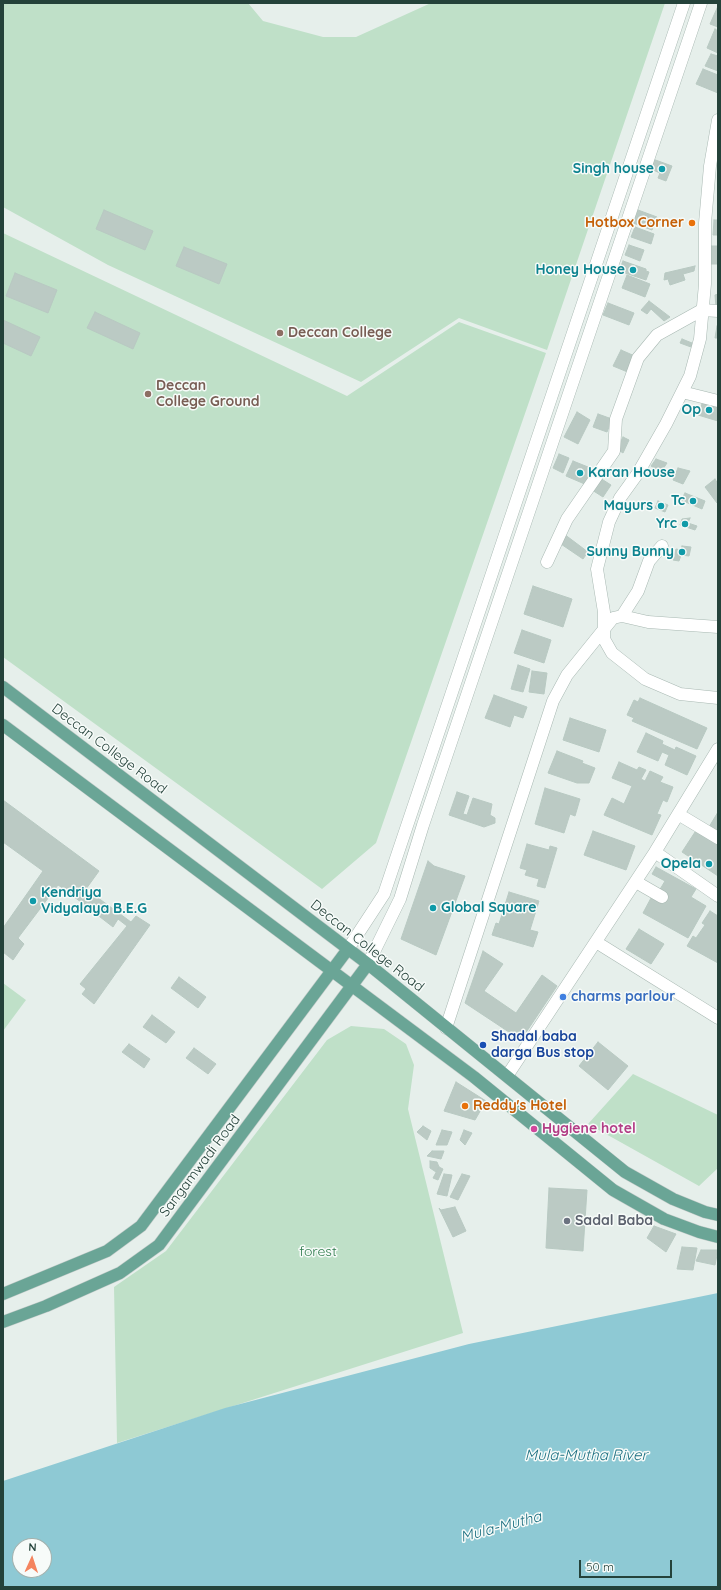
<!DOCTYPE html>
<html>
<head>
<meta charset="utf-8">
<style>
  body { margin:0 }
  #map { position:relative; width:721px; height:1590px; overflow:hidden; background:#e6efeb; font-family:Quicksand,sans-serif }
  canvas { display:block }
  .frame { position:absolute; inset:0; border:4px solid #24423a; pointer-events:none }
  .north { position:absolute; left:12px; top:1538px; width:40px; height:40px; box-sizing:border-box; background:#f7fbf9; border:1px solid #a3b1ad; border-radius:50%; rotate:3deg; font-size:11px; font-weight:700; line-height:16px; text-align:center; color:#24423a }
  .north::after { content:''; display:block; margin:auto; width:14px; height:18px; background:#f4845f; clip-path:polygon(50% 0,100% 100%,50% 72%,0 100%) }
  .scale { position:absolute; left:579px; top:1560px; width:93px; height:18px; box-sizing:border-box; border:2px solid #24423a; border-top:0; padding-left:5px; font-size:12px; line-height:14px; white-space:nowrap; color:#24423a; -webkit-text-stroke:3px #f7fbf9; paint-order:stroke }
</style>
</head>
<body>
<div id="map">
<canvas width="721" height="1590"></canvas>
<div class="frame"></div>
<div class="north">N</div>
<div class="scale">50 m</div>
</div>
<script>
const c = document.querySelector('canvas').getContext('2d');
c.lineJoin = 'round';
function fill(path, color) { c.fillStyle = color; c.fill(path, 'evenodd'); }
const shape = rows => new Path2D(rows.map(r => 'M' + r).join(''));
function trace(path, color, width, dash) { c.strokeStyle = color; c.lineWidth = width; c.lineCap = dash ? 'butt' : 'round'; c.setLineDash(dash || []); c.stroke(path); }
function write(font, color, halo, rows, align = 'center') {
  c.font = font + ' Quicksand,sans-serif'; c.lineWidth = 3; c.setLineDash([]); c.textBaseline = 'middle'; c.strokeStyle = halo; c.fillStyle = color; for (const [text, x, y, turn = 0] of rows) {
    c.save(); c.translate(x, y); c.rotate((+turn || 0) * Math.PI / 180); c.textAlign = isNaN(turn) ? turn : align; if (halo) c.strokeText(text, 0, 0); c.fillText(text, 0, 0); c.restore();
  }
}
const green = shape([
  [3,3,248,3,263,21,323,37,356,37,431,3,665,3,547,350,459,318,361,382,108,265,3,207],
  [3,233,347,396,459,322,546,353,376,843,322,889,3,657],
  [3,983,26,1000,3,1031],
  [351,1026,384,1029,406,1044,414,1065,408,1109,463,1333,117,1443,114,1287,166,1251,327,1040],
  [633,1074,718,1115,718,1168,699,1186,588,1124]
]);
const water = shape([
  [718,1293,718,1587,3,1587,3,1481,225,1408,469,1344],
  [20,1546,44,1546,44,1570,20,1570]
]);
const building = shape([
  [718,6,718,27,710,24,718,6],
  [715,29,718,31,718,53,707,48,715,29],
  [711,54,718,56,718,71,705,66,711,54],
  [703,69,718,75,718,93,696,84,703,69],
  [650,158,672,166,666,181,658,178,660,173,653,170,654,168,648,166,650,158],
  [104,210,153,231,145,250,96,229,104,210],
  [638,210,657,217,652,230,633,223,638,210],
  [714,220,718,220,718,235,713,235,714,220],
  [635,227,654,234,651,244,631,237,635,227],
  [629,245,644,250,640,261,625,255,629,245],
  [711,246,718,246,718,264,711,264,711,246],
  [184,247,227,264,219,284,176,266,184,247],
  [623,261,646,269,646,271,649,272,646,280,619,271,623,261],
  [695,266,694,271,683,274,685,280,670,285,668,279,664,280,665,273,695,266],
  [15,273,57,290,48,313,6,296,15,273],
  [627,275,650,284,645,297,622,288,627,275],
  [718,294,718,306,716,307,715,295,718,294],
  [649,301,670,317,664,321,651,309,647,314,641,310,649,301],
  [608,303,634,313,629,325,603,315,608,303],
  [95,312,140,333,133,349,87,328,95,312],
  [3,320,40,337,31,356,3,343,3,320],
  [717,326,718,326,718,338,715,338,717,326],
  [682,339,692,343,691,347,680,343,682,339],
  [621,350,637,357,630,373,613,366,621,350],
  [703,401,718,406,718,421,698,415,703,401],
  [577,412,590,420,578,444,564,437,577,412],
  [598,414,612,419,607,432,593,427,598,414],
  [623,437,629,440,623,453,617,449,623,437],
  [559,454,569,458,563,473,553,468,559,454],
  [656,459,667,463,661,472,651,466,656,459],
  [573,461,593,469,587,485,566,476,573,461],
  [678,468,690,471,683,484,673,480,678,468],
  [600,478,611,485,603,497,592,490,600,478],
  [715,479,718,484,717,503,705,487,715,479],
  [685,493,705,501,702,509,681,500,685,493],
  [658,501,668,505,665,512,655,508,658,501],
  [690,518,688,523,697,526,695,530,680,525,682,519,690,518],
  [564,534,588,552,583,559,558,542,564,534],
  [682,546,691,547,689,556,681,555,679,561,673,560,676,549,681,550,682,546],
  [533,586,572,599,563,627,524,614,533,586],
  [522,630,551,640,544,663,514,653,522,630],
  [518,665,530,669,523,692,511,689,518,665],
  [532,671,547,673,544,694,529,692,532,671],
  [494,695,527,707,523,718,514,715,510,727,485,718,494,695],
  [640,698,707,728,697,749,632,721,634,718,627,715,634,700,638,702,640,698],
  [570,718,606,730,599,752,563,740,570,718],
  [646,733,663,741,662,744,675,750,676,747,696,756,687,775,665,765,669,755,662,752,658,761,637,752,646,733],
  [557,751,583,761,582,763,595,768,589,783,577,783,548,773,557,751],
  [619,762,637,770,639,767,646,770,641,779,645,781,650,771,663,777,660,782,673,787,667,802,663,800,657,814,661,815,652,835,604,815,612,798,624,804,632,786,612,778,619,762],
  [545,788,580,799,575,816,570,814,564,833,535,824,545,788],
  [457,792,469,796,463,814,467,815,473,798,492,804,490,815,495,818,495,823,484,827,449,815,457,792],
  [3,800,99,871,86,889,131,922,136,916,150,925,94,1004,82,994,86,989,80,984,127,926,118,919,113,927,73,896,75,893,72,891,70,893,58,885,18,938,24,944,13,960,3,952,3,928,43,871,3,842,3,800],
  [718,812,718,832,709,827,718,812],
  [697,829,718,843,718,876,682,852,697,829],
  [593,831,635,846,626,870,584,855,593,831],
  [527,844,549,850,550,846,557,848,545,888,537,886,539,879,525,875,527,870,520,868,527,844],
  [428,861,434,866,465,876,436,955,401,939,428,861],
  [656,867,696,889,691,897,706,906,688,938,643,913,651,898,663,904,667,896,659,891,665,881,652,874,656,867],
  [509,892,539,901,530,930,538,932,533,947,492,935,496,923,499,924,509,892],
  [710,911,718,916,718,963,687,946,693,936,696,938,705,925,702,923,710,911],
  [639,929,664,944,651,964,626,949,639,929],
  [483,951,503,964,484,991,516,1013,542,975,557,986,521,1040,465,1003,483,951],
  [179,977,206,997,198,1008,171,988,179,977],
  [152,1015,175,1032,166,1043,143,1027,152,1015],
  [598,1042,628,1066,608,1090,579,1066,598,1042],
  [129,1044,150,1059,144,1068,122,1052,129,1044],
  [194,1048,216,1064,208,1074,186,1058,194,1048],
  [456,1082,486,1101,475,1120,444,1111,456,1082],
  [423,1126,431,1131,427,1140,417,1132,423,1126],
  [442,1130,452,1132,447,1145,436,1145,442,1130],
  [464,1130,472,1133,465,1145,460,1140,464,1130],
  [432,1151,444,1151,441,1159,427,1156,432,1151],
  [430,1161,437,1162,439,1167,436,1172,430,1168,430,1161],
  [439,1167,443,1169,438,1180,433,1178,439,1167],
  [444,1174,452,1175,447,1196,437,1194,444,1174],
  [462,1174,470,1176,458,1200,450,1197,462,1174],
  [549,1188,587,1190,583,1251,546,1248,549,1188],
  [455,1207,466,1231,453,1237,439,1208,441,1210,455,1207],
  [654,1226,676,1234,666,1252,647,1238,654,1226],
  [682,1247,697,1248,693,1270,677,1269,682,1247],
  [701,1250,718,1250,715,1265,696,1261,701,1250]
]);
const minor = shape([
  [718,120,710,166,705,223,705,284,700,339,690,376,666,424,638,473,620,498,609,522,597,569,604,612,604,639,612,653,645,679,680,694,718,698],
  [682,392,718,401],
  [547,562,567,519,614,451,616,419,638,358,657,335,702,310,718,311],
  [622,616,638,591,649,561,662,546],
  [678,814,718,838],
  [655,852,718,896],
  [636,882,662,897],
  [596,942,718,1018],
  [348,949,384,894,684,3],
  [368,964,400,899,423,825,701,3],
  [446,1028,553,701,567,675,613,618,622,616,648,622,718,627],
  [507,1076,655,852,718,749]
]);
const major = shape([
  [3,687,368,964,625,1172,673,1199,705,1212,718,1215],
  [3,725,474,1077,613,1190,664,1219,699,1232,718,1237],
  [3,1294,107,1251,141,1226,348,949],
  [3,1322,46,1306,120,1273,159,1245,368,964]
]);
const markers = [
  [662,169,4,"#0f9aa8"],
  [692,223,4,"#e8710a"],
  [633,270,4,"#0f9aa8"],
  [280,333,4,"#8d6e63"],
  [148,394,4,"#8d6e63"],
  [709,410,4,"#0f9aa8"],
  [580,473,4,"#0f9aa8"],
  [693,501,4,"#0f9aa8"],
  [661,506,4,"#0f9aa8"],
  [685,524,4,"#0f9aa8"],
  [682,552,4,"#0f9aa8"],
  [709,864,4,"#0f9aa8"],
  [33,901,4,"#0f9aa8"],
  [433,908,4,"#0f9aa8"],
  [563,997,4,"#3f7fe0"],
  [483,1045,4,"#1a4fb4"],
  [465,1106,4,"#e8710a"],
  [534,1129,4,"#d1479c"],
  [567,1221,4,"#6b7280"]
];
const cultureNames = [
  ["Singh house",654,169],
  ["Honey House",625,270],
  ["Op",701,410],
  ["Karan House",588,473,"left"],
  ["Tc",685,501],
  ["Mayurs",653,506],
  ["Yrc",677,524],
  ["Sunny Bunny",674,552],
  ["Opela",701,864],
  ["Kendriya",41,893,"left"],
  ["Vidyalaya B.E.G",41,909,"left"],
  ["Global Square",441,908,"left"]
];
const foodNames = [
  ["Hotbox Corner",684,223],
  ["Reddy's Hotel",473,1106,"left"]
];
const educationNames = [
  ["Deccan College",288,333],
  ["Deccan",156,386],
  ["College Ground",156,402]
];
const streetNames = [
  ["Deccan College Road",109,749,37],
  ["Deccan College Road",367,946,38],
  ["Sangamwadi Road",200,1166,-53]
];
const shopNames = [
  ["charms parlour",571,997]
];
const transitNames = [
  ["Shadal baba",491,1037],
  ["darga Bus stop",491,1053]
];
const hotelNames = [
  ["Hygiene hotel",542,1129]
];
const worshipNames = [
  ["Sadal Baba",575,1221]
];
const parkNames = [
  ["forest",318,1252]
];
const waterNames = [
  ["Mula-Mutha River",586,1455],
  ["Mula-Mutha",501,1527,-15]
];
fill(green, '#bfe0c8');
fill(water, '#8ec9d4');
fill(building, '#bbcac4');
trace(building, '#b8c9c2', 1);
trace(minor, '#a8b8b2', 13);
trace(major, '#c2cac8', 13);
trace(minor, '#fff', 12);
trace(major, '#6aa596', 12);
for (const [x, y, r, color] of markers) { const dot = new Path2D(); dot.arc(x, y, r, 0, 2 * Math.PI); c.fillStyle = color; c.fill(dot); trace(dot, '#f7fbf9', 1.5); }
write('bold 14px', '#0d838f', '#f7fbf9', cultureNames, 'right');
write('bold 14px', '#c56008', '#f7fbf9', foodNames, 'right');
write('bold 14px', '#785e54', '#f7fbf9', educationNames, 'left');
write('14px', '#24423a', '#f7fbf9', streetNames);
write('bold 14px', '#366cbe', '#f7fbf9', shopNames, 'left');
write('bold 14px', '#164399', '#f7fbf9', transitNames, 'left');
write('bold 14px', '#b23c85', '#f7fbf9', hotelNames, 'left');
write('bold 14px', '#5b616d', '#f7fbf9', worshipNames, 'left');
write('14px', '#2d7a4b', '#f7fbf9', parkNames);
write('italic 15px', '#1c6f80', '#f7fbf9', waterNames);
</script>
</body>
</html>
